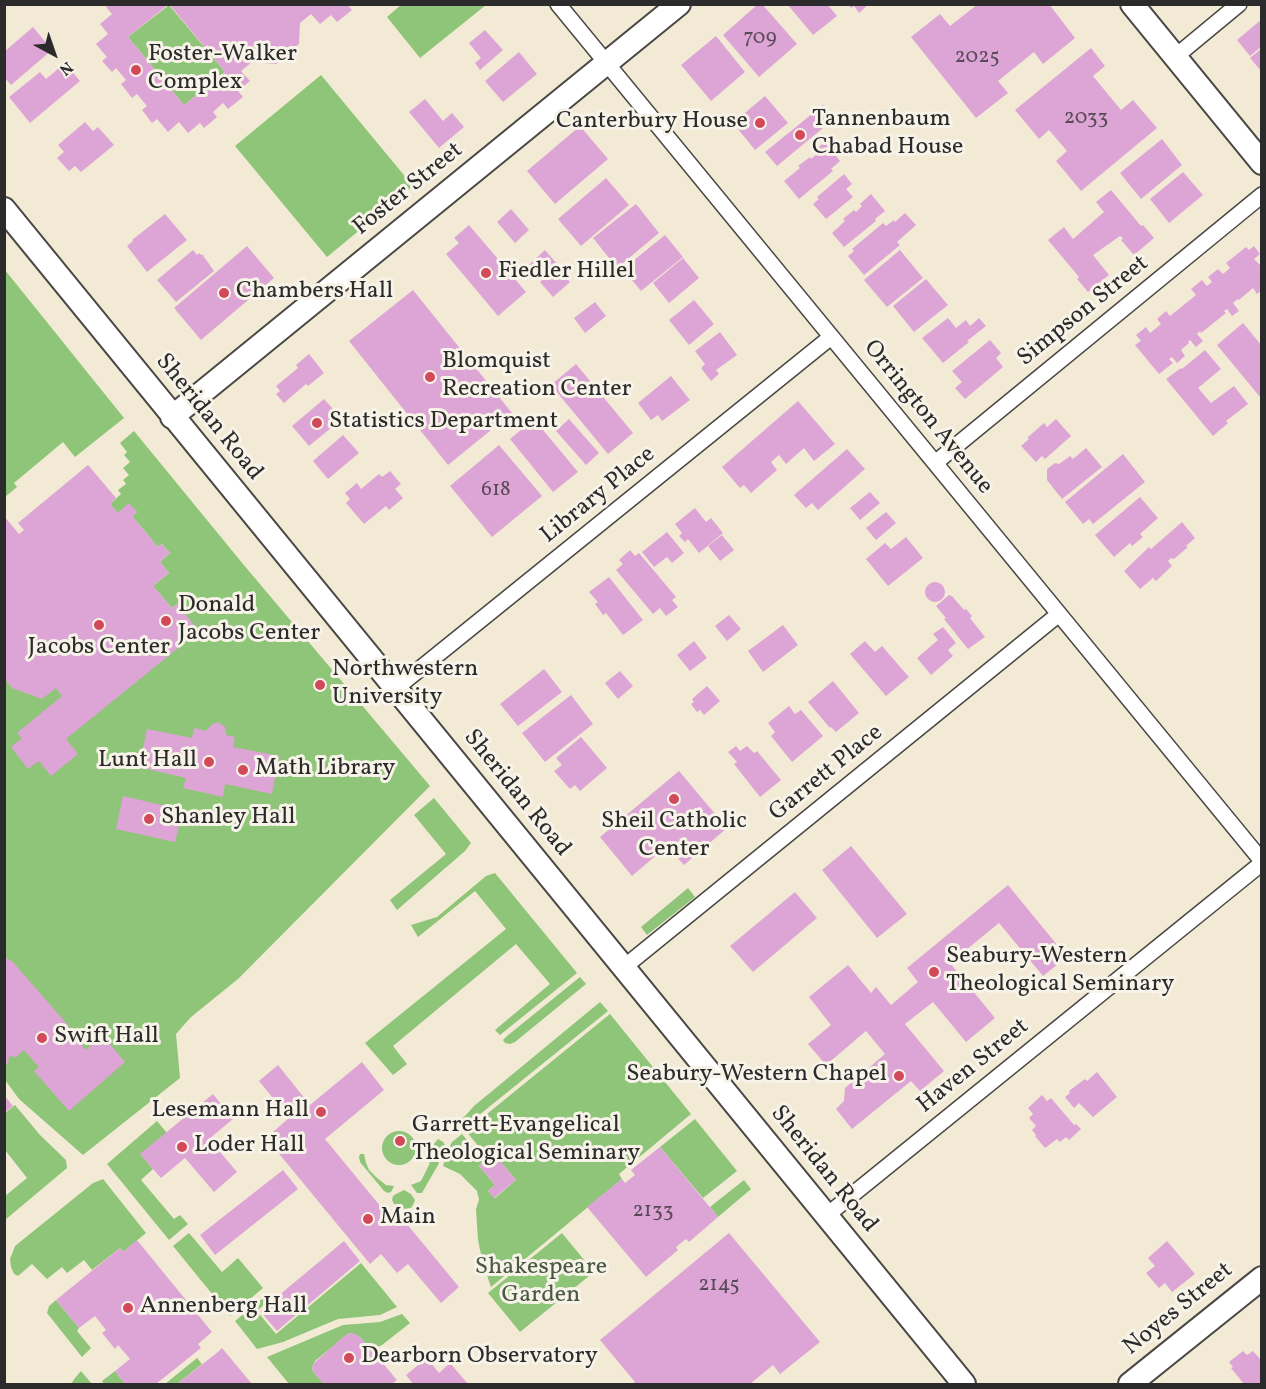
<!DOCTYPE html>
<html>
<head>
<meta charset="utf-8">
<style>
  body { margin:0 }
  #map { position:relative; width:1266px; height:1389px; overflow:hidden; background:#f3ead5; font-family:Vollkorn,serif }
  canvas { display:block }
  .frame { position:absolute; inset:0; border:6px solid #2b2b2b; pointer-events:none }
  .north { position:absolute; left:24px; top:24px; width:60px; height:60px; -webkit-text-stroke:4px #f7f3e8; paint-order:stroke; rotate:140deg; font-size:16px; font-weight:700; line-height:24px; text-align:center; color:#2b2b2b }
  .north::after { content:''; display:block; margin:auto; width:21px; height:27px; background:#2b2b2b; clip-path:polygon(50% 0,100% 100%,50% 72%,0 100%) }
</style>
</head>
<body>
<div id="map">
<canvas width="1266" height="1389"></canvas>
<div class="frame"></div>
<div class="north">N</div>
</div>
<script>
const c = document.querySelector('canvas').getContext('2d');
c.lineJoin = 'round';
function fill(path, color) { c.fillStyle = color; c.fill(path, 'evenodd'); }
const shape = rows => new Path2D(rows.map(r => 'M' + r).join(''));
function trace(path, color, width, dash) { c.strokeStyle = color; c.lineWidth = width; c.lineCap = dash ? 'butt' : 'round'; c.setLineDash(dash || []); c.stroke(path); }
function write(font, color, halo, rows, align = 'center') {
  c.font = font + ' Vollkorn,serif'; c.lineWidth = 6; c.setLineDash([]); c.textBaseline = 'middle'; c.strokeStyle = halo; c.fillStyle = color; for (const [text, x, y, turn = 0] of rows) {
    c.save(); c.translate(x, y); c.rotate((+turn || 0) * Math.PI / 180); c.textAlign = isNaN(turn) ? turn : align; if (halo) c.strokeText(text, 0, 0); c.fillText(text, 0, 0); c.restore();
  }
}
const green = shape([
  [402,4,486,4,486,5,420,58,387,17],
  [169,5,225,72,184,105,128,37],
  [321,75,413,186,327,257,235,146],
  [5,270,124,418,75,457,63,442,14,483,17,487,5,497],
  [134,431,243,564,430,786,238,979,191,1017,176,1034,180,1078,83,1155,19,1099,5,1080,5,595,183,612,177,604,172,608,153,586,169,573,160,562,170,553,162,544,158,547,132,516,137,512,129,504,118,513,110,504,121,494,118,490,126,484,123,480,129,475,123,468,130,462,124,455,127,452,120,443],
  [434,798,471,843,465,851,397,910,390,900,446,854,414,815],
  [495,873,577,973,500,1035,495,1030,550,984,516,944,393,1046,407,1064,393,1075,365,1043,506,929,475,891,418,937,411,925,437,917,486,876],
  [688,888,695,897,647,935,641,927],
  [580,977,586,984,515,1042,510,1044,505,1043,503,1040,507,1036],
  [600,1002,608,1011,463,1128,458,1122,466,1115,474,1106],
  [610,1014,691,1114,619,1174,622,1179,491,1287,483,1264,478,1240,476,1209,479,1200,477,1191,460,1174,443,1166,448,1150,452,1142,462,1134,484,1161,479,1166,495,1185,488,1191,495,1198,516,1180,494,1154,488,1158,466,1131],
  [15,1105,40,1135,66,1160,67,1168,5,1220,5,1196,27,1178,5,1150,5,1113],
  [695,1119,737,1171,703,1198,660,1147],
  [157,1121,167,1133,141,1154,153,1169,141,1180,174,1219,180,1215,188,1224,169,1240,107,1164],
  '382 1148a17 17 0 1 1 34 0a17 17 0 1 1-34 0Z',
  [438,1139,443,1142,445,1145,438,1165,423,1191,422,1193,417,1193,411,1185,421,1181,429,1165,434,1144],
  [360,1154,364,1154,366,1163,369,1170,377,1178,386,1185,394,1186,391,1192,388,1193,384,1191,360,1162,359,1157],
  [103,1179,146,1233,123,1252,120,1248,92,1270,84,1260,67,1273,62,1267,47,1279,32,1264,18,1276,14,1274,11,1267,10,1259,15,1246,93,1183],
  [744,1180,751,1189,718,1217,710,1207],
  [404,1190,411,1194,415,1200,413,1205,411,1208,402,1209,394,1204,392,1200,393,1196,396,1194],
  [189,1233,222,1272,238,1258,263,1288,230,1316,173,1246],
  [562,1233,594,1272,520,1332,488,1293],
  [361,1263,397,1307,380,1315,338,1319,283,1342,257,1349,235,1321,268,1294,271,1299,257,1311,276,1334],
  [56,1300,79,1328,77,1331,91,1348,82,1357,47,1313,49,1306],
  [402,1314,410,1323,382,1345,372,1350,360,1337,351,1333,348,1334,315,1361,312,1367,313,1372,324,1384,289,1384,267,1357,343,1325,380,1322],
  [197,1358,202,1364,177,1384,165,1384],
  [81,1371,92,1384,71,1384,75,1378],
  [115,1371,125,1384,104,1384,102,1381]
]);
const building = shape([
  [109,4,169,4,128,37,184,105,225,72,169,4,347,4,352,10,337,22,331,15,320,24,311,14,300,23,299,44,276,64,252,62,241,71,250,81,238,91,243,97,228,109,223,103,213,112,217,117,204,128,200,123,188,133,179,122,168,132,157,119,152,123,142,110,147,106,137,94,132,98,121,84,126,80,116,68,112,72,102,61,107,57,96,44,108,34,100,24,112,14,106,7],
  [758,4,762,4,797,44,759,77,723,35],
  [848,4,869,4,859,13,854,6,851,8],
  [978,4,1049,4,1075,38,1043,64,1034,52,998,81,1008,93,976,118,911,37,940,14,950,26],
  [788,5,828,5,837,16,813,35],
  [1262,19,1262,46,1250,56,1237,40],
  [33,27,52,50,11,85,4,77,4,52],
  [485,30,503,50,480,70,475,63,481,58,469,43],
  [716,36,745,72,711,101,681,65],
  [1091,48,1105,66,1093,76,1121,110,1133,100,1157,128,1081,191,1056,161,1067,151,1049,130,1039,139,1015,110],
  [1262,48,1262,72,1250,58],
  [519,52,537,74,503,102,485,81],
  [65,63,80,81,30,123,9,97,40,72,46,79],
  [765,96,788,123,755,150,733,123],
  [425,99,443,121,452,113,464,127,439,148,409,112],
  [823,105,834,119,777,166,765,152],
  [85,122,93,131,98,127,114,145,81,172,75,166,69,171,57,158,64,152,58,145],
  [580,126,608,159,555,204,527,171],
  [1162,139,1182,165,1141,199,1120,173],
  [825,142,840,161,831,169,833,171,799,199,784,181,800,168,798,166,810,157,811,159,819,152,816,149],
  [1183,172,1203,195,1169,223,1150,199],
  [844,174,852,184,846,189,853,197,826,219,813,204,819,199,817,197],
  [606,178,629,205,581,246,558,219],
  [1111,190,1141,226,1143,225,1154,238,1134,255,1121,240,1123,238,1120,236,1093,255,1109,275,1088,292,1077,279,1079,277,1048,240,1064,227,1073,239,1104,212,1096,202],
  [871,194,885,211,875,219,876,221,844,247,832,233,845,221,843,219,854,210,856,212,862,206,860,204],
  [636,204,659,233,617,268,593,238],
  [511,209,529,230,515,243,497,222],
  [905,213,916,225,897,242,900,245,864,275,848,256,854,251,852,249,883,223,886,226,894,220,895,222],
  [165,214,187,240,147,272,127,246,133,241,132,240],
  [469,225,526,292,498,316,446,254,459,243,454,238],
  [665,235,683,257,641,291,623,269],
  [247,246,274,278,201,340,174,308],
  [1254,246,1260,254,1254,259,1262,267,1262,290,1257,294,1253,288,1239,300,1238,299,1233,303,1239,311,1232,316,1227,309,1224,311,1226,313,1201,333,1200,331,1197,334,1203,341,1196,347,1190,340,1188,342,1189,343,1181,350,1185,356,1177,363,1172,357,1169,359,1173,363,1159,374,1135,345,1141,341,1136,335,1146,327,1150,333,1161,324,1157,319,1166,311,1170,316,1196,295,1191,289,1202,280,1207,286,1212,282,1208,277,1218,269,1223,274,1230,268,1226,263,1246,247,1249,250],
  [193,250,197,255,199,253,201,255,202,254,214,271,176,302,157,280],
  [545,250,558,265,541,279,529,265],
  [900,250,923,278,887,307,864,280],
  [683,258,699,278,669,303,653,283],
  [557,267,570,282,553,297,540,282],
  [926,279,948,305,914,332,893,306],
  [413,290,512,413,448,465,349,341],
  [694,300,714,324,689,345,669,320],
  [595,302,606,316,585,333,574,318],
  [948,318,956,328,966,320,970,326,979,318,986,326,967,341,969,342,943,363,922,338],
  [1243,323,1262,346,1262,395,1260,397,1217,345],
  [720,332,737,355,716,370,719,374,711,381,701,368,705,364,695,351],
  [990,340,1001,353,996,358,1003,367,965,399,955,388,962,382,952,371],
  [1205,350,1221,369,1198,388,1211,403,1234,386,1248,404,1226,421,1228,423,1213,436,1166,379,1181,368,1182,369],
  [309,354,324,373,308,386,306,384,284,403,276,394,280,391,276,386,298,368,296,365],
  [576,364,633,433,608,454,551,385],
  [671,376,690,400,662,421,658,415,651,420,638,403],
  [324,399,342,419,309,446,292,426],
  [798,401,835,444,814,461,804,448,786,464,779,455,771,462,777,470,751,493,744,485,740,488,722,467],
  [534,419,578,472,553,492,510,439],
  [569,419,599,453,586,465,556,431],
  [1056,419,1071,436,1045,459,1042,456,1036,462,1021,446,1029,439,1027,438,1044,423,1047,427],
  [343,435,359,453,328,479,313,461],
  [499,445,542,496,492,537,450,486],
  [1086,448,1102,467,1062,499,1047,480,1047,469,1055,463,1059,464,1070,456,1073,459],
  [847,449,865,469,818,510,812,503,806,508,794,495],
  [1123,454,1145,482,1093,524,1089,519,1083,524,1065,502],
  [88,465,116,498,110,504,118,513,129,503,137,512,132,516,158,547,162,544,170,553,160,562,169,573,153,586,172,608,177,604,199,631,66,739,78,754,51,776,39,761,28,769,11,747,22,738,17,733,62,696,56,688,42,699,12,688,4,678,4,516,19,534,24,530,18,523],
  [390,471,401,484,395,489,403,498,389,510,386,506,364,524,346,503,350,499,345,493,357,483,361,489,379,474,382,477],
  [870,492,880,503,860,520,850,508],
  [1140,497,1158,518,1140,534,1143,537,1132,546,1130,543,1114,557,1095,535],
  [695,508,706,522,711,518,723,533,699,553,688,539,685,542,679,536,682,533,675,524],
  [886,512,896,523,876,540,866,528],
  [1182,522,1195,538,1186,546,1188,547,1174,559,1171,558,1168,561,1172,566,1156,581,1153,578,1140,589,1124,571,1149,547,1151,549],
  [667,532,684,553,672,563,667,557,654,567,642,552],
  [722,535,734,550,720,561,708,546],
  [906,537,923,558,888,586,866,559,885,543,891,549],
  [630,550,635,556,639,553,676,597,672,600,678,607,666,616,660,608,653,614,616,570,623,564,619,560],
  [609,577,643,620,623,635,606,613,603,615,595,604,598,602,589,592],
  '925 592a10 10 0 1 1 20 0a10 10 0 1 1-20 0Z',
  [949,595,952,596,964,610,966,609,972,616,970,618,985,637,968,649,944,619,946,618,936,606],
  [729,615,741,629,727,641,715,626],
  [783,625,798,645,763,672,748,651],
  [943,627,956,643,948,650,953,656,931,675,917,658,938,640,933,634],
  [694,641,707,658,690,671,677,655],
  [865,641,875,652,882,646,909,677,886,696,850,654],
  [544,669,562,692,518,726,500,704],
  [620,671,633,686,618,699,605,683],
  [833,681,859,713,836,732,831,727,830,728,808,702],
  [707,686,720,701,704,715,700,710,697,712,691,704,694,702,692,699],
  [571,695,593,724,545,762,522,733],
  [789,706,795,714,801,710,823,736,792,762,771,736,775,732,768,723],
  [218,722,225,727,226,735,235,737,233,747,279,756,272,794,225,784,223,797,183,788,186,778,139,767,147,729,192,738,194,728,206,731,211,725],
  [581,737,607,768,580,791,575,785,570,789,554,771,562,765,556,758],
  [736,746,740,751,747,746,754,753,757,751,781,780,760,797,734,764,737,762,728,752],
  [679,771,727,828,684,865,667,846,632,876,600,837],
  [123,796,183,810,175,842,116,829],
  [851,846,907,914,877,938,822,870],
  [1008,885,1067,957,1043,976,999,923,950,963,995,1018,966,1042,933,1002,905,1024,944,1071,920,1091,911,1081,852,1129,836,1109,844,1101,845,1088,885,1054,866,1031,826,1065,808,1044,831,1025,809,997,848,965,871,993,876,987,891,1005,918,982,907,968],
  [795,892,817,918,753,972,730,946],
  [4,955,10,961,11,960,81,1040,79,1042,86,1050,102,1035,125,1062,69,1111,34,1071,39,1067,24,1050,16,1057,9,1056,8,1064,4,1064],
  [362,1062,384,1090,325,1139,390,1218,397,1212,459,1287,441,1303,408,1264,397,1273,381,1254,370,1264,266,1138,289,1118,259,1081,278,1065,310,1105],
  [1097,1072,1117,1097,1093,1117,1079,1103,1074,1108,1065,1097,1070,1093,1069,1091,1085,1079,1087,1081],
  [213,1094,233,1119,209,1139,237,1172,214,1192,185,1158,161,1178,140,1154],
  [4,1095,13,1106,4,1113],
  [1042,1095,1047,1101,1051,1098,1074,1125,1076,1124,1081,1129,1069,1140,1066,1137,1060,1142,1057,1139,1045,1148,1035,1136,1036,1135,1032,1130,1036,1126,1029,1118,1033,1114,1028,1108],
  [660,1147,718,1217,689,1242,686,1239,676,1247,678,1250,646,1277,587,1207,622,1179,625,1183,635,1175,631,1170],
  [494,1154,516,1180,494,1198,488,1191,495,1185,479,1166],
  [283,1170,298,1189,215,1255,200,1235],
  [729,1233,820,1342,780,1374,773,1365,750,1384,631,1384,635,1382,600,1340],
  [137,1240,212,1332,198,1344,201,1348,156,1384,125,1384,115,1371,130,1359,118,1345,115,1349,102,1333,106,1330,95,1316,79,1328,56,1300,120,1248,123,1252],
  [344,1241,360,1261,277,1331,260,1311],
  [1167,1241,1195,1274,1172,1292,1165,1283,1159,1288,1146,1273,1155,1266,1148,1258],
  [351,1333,356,1334,363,1340,397,1380,392,1384,324,1384,313,1372,312,1367,314,1363,344,1336],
  [222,1348,252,1384,177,1384,218,1352],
  [1243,1351,1247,1355,1253,1351,1262,1361,1262,1384,1244,1384,1231,1368,1233,1367,1229,1362],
  [427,1358,439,1373,450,1363,468,1384,413,1384,406,1375]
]);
const street = shape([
  [558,4,1262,861],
  [1175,57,1239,4],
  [935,463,1262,195],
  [395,689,831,337],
  [623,968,1059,614],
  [826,1216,1262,863]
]);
const secondary = shape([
  [1132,4,1262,163],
  [4,209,964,1384],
  [172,417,679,4],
  [1130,1384,1262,1278]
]);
const markers = [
  [136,70,6,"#d1495b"],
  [760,123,6,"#d1495b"],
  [800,135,6,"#d1495b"],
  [486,273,6,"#d1495b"],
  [224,293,6,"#d1495b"],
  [430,377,6,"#d1495b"],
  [317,423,6,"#d1495b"],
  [166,621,6,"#d1495b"],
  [99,625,6,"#d1495b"],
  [320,685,6,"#d1495b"],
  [209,762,6,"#d1495b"],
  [243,770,6,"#d1495b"],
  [674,799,6,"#d1495b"],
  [149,819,6,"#d1495b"],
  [934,972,6,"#d1495b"],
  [42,1038,6,"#d1495b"],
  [899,1076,6,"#d1495b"],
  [321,1112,6,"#d1495b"],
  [400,1141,6,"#d1495b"],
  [182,1147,6,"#d1495b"],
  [368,1219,6,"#d1495b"],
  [128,1308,6,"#d1495b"],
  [349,1358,6,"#d1495b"]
];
const numberNames = [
  ["709",760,39],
  ["2025",977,58],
  ["2033",1086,119],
  ["618",496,491],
  ["2133",653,1212],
  ["2145",719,1286]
];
const poiNames = [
  ["Foster-Walker",148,56],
  ["Complex",148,84],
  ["Tannenbaum",812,121],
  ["Chabad House",812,149],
  ["Canterbury House",748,123,"right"],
  ["Fiedler Hillel",498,273],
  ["Chambers Hall",236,293],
  ["Blomquist",442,363],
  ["Recreation Center",442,391],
  ["Statistics Department",329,423],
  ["Donald",178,607],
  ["Jacobs Center",178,635],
  ["Jacobs Center",99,649,"center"],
  ["Northwestern",332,671],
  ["University",332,699],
  ["Lunt Hall",197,762,"right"],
  ["Math Library",255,770],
  ["Shanley Hall",161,819],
  ["Sheil Catholic",674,823,"center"],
  ["Center",674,851,"center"],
  ["Seabury-Western",946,958],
  ["Theological Seminary",946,986],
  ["Swift Hall",54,1038],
  ["Seabury-Western Chapel",887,1076,"right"],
  ["Lesemann Hall",309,1112,"right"],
  ["Garrett-Evangelical",412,1127],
  ["Theological Seminary",412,1155],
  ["Loder Hall",194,1147],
  ["Main",380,1219],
  ["Annenberg Hall",140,1308],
  ["Dearborn Observatory",361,1358]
];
const streetNames = [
  ["Foster Street",409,190,-39],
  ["Simpson Street",1084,312,-39],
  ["Sheridan Road",208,418,51],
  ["Orrington Avenue",927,418,51],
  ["Library Place",599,496,-39],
  ["Garrett Place",827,774,-39],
  ["Sheridan Road",516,794,51],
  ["Haven Street",974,1067,-39],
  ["Sheridan Road",823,1170,51],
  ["Noyes Street",1179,1310,-39]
];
const parkNames = [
  ["Shakespeare",541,1269],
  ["Garden",541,1297]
];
fill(green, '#8ec578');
fill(building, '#dda5d6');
trace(street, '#494844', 18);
trace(secondary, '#494844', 26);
trace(street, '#fff', 15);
trace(secondary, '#fff', 22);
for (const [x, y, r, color] of markers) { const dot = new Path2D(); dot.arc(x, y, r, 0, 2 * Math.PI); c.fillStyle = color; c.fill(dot); trace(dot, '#f7f3e8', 2); }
write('21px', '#584a56', null, numberNames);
write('24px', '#2b2b2b', '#f7f3e8', poiNames, 'left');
write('24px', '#2b2b2b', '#f7f3e8', streetNames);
write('24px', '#495942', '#f7f3e8', parkNames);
</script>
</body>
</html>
